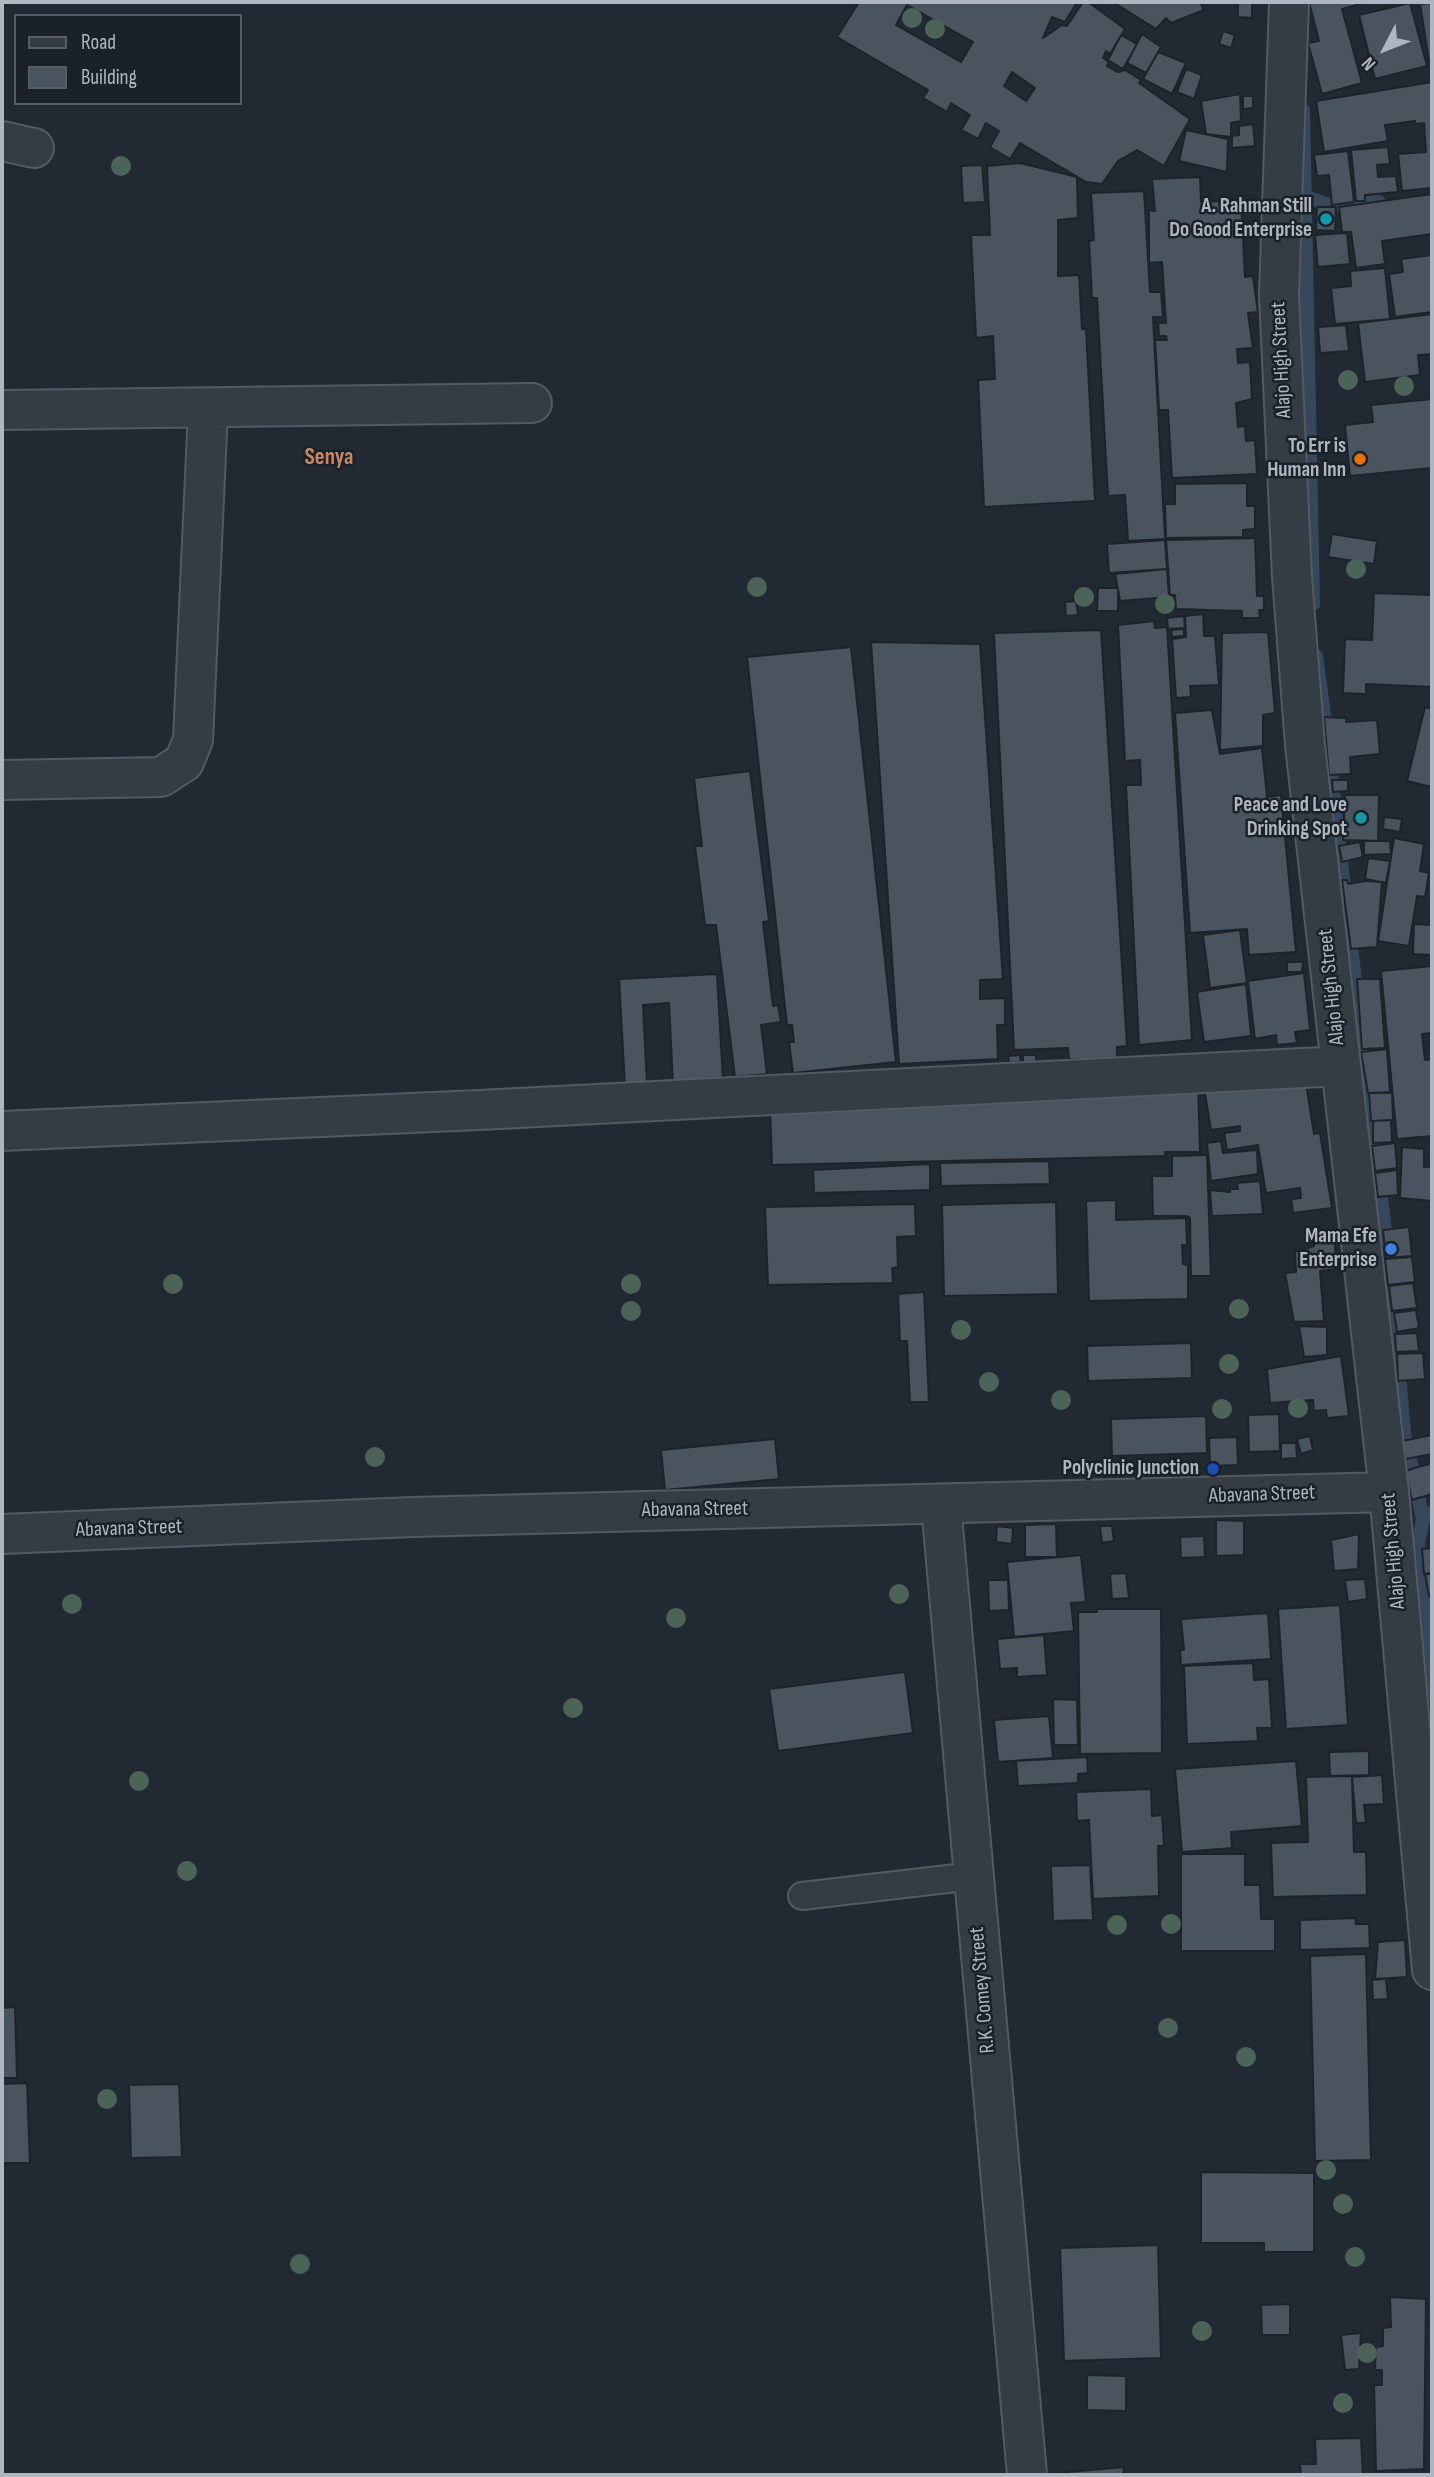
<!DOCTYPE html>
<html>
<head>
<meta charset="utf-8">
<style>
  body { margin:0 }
  #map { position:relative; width:1434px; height:2477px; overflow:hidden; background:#212a33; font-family:"Sofia Sans Condensed",sans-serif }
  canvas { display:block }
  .frame { position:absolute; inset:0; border:4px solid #aeb7c1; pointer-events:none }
  .legend { position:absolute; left:14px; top:14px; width:228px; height:91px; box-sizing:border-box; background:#1a2128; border:2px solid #555d65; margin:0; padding:9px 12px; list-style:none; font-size:21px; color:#aeb7c1 }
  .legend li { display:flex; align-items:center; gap:14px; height:35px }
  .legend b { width:35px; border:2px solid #555d65 }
  .north { position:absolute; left:1350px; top:14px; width:70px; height:70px; -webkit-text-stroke:5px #1a2128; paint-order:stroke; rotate:228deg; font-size:19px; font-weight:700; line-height:28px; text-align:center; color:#aeb7c1 }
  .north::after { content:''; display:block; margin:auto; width:24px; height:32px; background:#aeb7c1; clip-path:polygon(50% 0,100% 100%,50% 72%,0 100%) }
</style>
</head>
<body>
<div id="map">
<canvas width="1434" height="2477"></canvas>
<div class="frame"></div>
<ul class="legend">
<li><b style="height:9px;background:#343c44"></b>Road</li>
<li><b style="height:19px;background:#49545f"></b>Building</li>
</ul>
<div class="north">N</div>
</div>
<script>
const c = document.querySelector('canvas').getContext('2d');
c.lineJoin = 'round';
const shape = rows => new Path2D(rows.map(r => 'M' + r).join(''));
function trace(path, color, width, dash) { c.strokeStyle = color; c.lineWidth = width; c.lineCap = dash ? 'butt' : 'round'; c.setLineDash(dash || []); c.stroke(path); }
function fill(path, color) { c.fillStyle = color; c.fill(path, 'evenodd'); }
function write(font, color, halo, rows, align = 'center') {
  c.font = font + ' "Sofia Sans Condensed",sans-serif'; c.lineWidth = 5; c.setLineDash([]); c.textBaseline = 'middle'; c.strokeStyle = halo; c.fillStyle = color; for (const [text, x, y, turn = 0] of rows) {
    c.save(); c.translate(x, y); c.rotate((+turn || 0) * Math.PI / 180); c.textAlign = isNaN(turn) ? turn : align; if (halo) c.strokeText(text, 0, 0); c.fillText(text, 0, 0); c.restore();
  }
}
const stream = shape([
  [1303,110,1313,604],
  [1306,197,1332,206,1379,202],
  [1316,656,1327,736],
  [1329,756,1345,896],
  [1349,930,1387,1247],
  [1392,1292,1404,1433,1423,1519],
  [1431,1514,1423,1519,1418,1544,1432,1696]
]);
const building = shape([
  [859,2,1077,2,1065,22,1052,17,1043,38,1062,25,1067,26,1083,2,1088,2,1125,29,1110,54,1106,51,1103,58,1109,62,1107,66,1118,72,1125,70,1141,80,1139,83,1190,119,1164,166,1137,150,1118,161,1102,184,1086,182,1020,143,1010,159,990,147,999,131,986,123,978,139,961,130,970,115,951,103,947,112,923,98,928,90,837,37,859,2],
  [907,5,973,42,961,62,896,25,907,5],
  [1012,72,1035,88,1026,101,1004,86,1012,72],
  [1113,2,1200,2,1204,10,1171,23,1166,18,1156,29,1113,2],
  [1245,2,1252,2,1252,18,1238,17,1238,3,1245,2],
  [1309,2,1368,2,1342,9,1362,83,1322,94,1308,43,1319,41,1309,2],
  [1410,3,1427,66,1375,79,1359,15,1410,3],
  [1432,3,1432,61,1429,61,1420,4,1432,3],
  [1223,31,1235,35,1231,48,1219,44,1223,31],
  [1142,34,1161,47,1146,73,1127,63,1142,34],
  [1121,35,1137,44,1123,69,1108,60,1121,35],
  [1158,52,1186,63,1172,94,1143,79,1158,52],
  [1186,69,1202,75,1194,99,1177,92,1186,69],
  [1432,82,1432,188,1402,191,1398,154,1426,152,1424,123,1414,124,1415,121,1385,125,1388,141,1324,152,1316,101,1432,82],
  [1240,94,1241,121,1231,123,1231,137,1206,134,1201,101,1240,94],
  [1243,96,1253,96,1253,108,1243,109,1243,96],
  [1253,124,1255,146,1232,148,1232,136,1239,135,1239,126,1253,124],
  [1186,130,1228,139,1227,172,1179,161,1186,130],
  [1388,147,1390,164,1377,165,1378,177,1396,176,1398,192,1365,195,1365,201,1356,201,1351,150,1388,147],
  [1348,151,1354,202,1332,205,1329,175,1317,176,1314,155,1348,151],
  [1020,163,1077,177,1078,218,1058,220,1058,276,1079,275,1082,329,1086,329,1095,501,984,507,978,380,995,379,993,336,976,338,971,235,990,235,987,166,1020,163],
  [982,165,985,202,963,203,961,166,982,165],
  [1200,177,1201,202,1241,200,1245,277,1253,276,1258,312,1248,313,1253,348,1237,349,1238,363,1250,362,1252,399,1236,403,1238,427,1245,426,1246,441,1255,440,1257,474,1172,478,1168,410,1159,410,1155,340,1167,340,1166,336,1159,336,1158,323,1166,323,1162,262,1149,263,1149,210,1155,211,1152,179,1200,177],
  [1144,191,1150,292,1161,292,1163,317,1153,317,1165,539,1128,541,1125,495,1108,496,1097,298,1092,298,1089,241,1094,240,1091,193,1144,191],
  [1432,194,1432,234,1382,241,1385,264,1356,268,1351,232,1342,232,1339,207,1432,194],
  [1317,207,1336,207,1335,231,1316,230,1317,207],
  [1347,233,1350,264,1318,267,1315,235,1347,233],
  [1432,255,1432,312,1395,317,1389,274,1403,272,1401,259,1432,255],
  [1385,268,1390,319,1335,324,1331,288,1351,286,1350,271,1385,268],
  [1432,314,1432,354,1418,355,1420,375,1365,382,1358,323,1432,314],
  [1346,325,1349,351,1320,353,1318,327,1346,325],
  [1432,399,1432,468,1350,476,1345,425,1373,422,1371,405,1432,399],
  [1247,483,1247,506,1255,506,1255,529,1243,530,1243,537,1166,538,1165,504,1175,504,1175,484,1247,483],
  [1332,534,1377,541,1374,564,1328,557,1332,534],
  [1255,538,1257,596,1264,596,1264,610,1259,610,1260,618,1242,618,1242,611,1176,609,1175,595,1170,595,1166,540,1255,538],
  [1165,540,1167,569,1109,573,1107,544,1165,540],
  [1167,569,1169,597,1120,601,1115,574,1167,569],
  [1098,588,1118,588,1118,611,1097,611,1098,588],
  [1374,593,1432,595,1432,687,1366,684,1366,694,1343,693,1345,639,1372,640,1374,593],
  [1076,601,1078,615,1066,616,1065,602,1076,601],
  [1203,614,1204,636,1215,636,1219,685,1190,686,1191,697,1176,698,1172,639,1186,637,1185,616,1203,614],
  [1184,616,1185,628,1168,629,1167,618,1184,616],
  [1154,621,1155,628,1167,627,1192,1040,1139,1045,1126,785,1141,785,1140,760,1125,761,1118,625,1154,621],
  [1184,629,1184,636,1172,637,1171,630,1184,629],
  [1101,630,1127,1046,1117,1047,1117,1059,1081,1060,1069,1059,1068,1048,1014,1050,994,633,1101,630],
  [1268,632,1275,713,1263,715,1263,746,1220,750,1222,633,1268,632],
  [871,642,980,644,1003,979,980,980,980,999,1005,998,1005,1025,997,1025,998,1059,899,1064,871,642],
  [851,647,896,1062,793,1073,789,1042,794,1042,792,1025,787,1025,747,657,851,647],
  [1425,707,1432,709,1432,787,1407,781,1425,707],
  [1212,710,1220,754,1262,748,1267,797,1281,795,1296,952,1249,955,1247,929,1190,933,1175,713,1212,710],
  [1324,717,1346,718,1346,722,1377,720,1380,754,1350,757,1351,774,1329,775,1324,717],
  [750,771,769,921,763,922,773,1006,778,1005,781,1022,761,1025,767,1074,735,1077,716,925,705,925,695,846,702,846,694,778,750,771],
  [1332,780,1348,780,1348,791,1333,792,1332,780],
  [1345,795,1379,795,1378,841,1343,840,1345,795],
  [1384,817,1402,819,1400,832,1383,829,1384,817],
  [1394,838,1424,844,1420,871,1429,873,1425,897,1417,896,1409,946,1378,941,1394,838],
  [1364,841,1390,841,1391,854,1364,855,1364,841],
  [1360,842,1363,857,1342,862,1339,846,1360,842],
  [1368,858,1390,861,1386,883,1365,879,1368,858],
  [1342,880,1347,880,1348,884,1366,881,1382,882,1377,947,1351,949,1342,880],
  [1414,924,1432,925,1432,955,1413,954,1414,924],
  [1240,930,1247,983,1210,988,1203,935,1240,930],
  [1287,962,1303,962,1302,972,1287,972,1287,962],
  [1432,966,1432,1033,1422,1034,1425,1060,1432,1059,1432,1136,1397,1139,1381,971,1432,966],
  [1304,973,1310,1030,1295,1032,1297,1043,1277,1045,1276,1035,1255,1039,1248,981,1304,973],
  [717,974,723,1081,673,1084,669,1003,643,1005,647,1085,625,1086,619,979,717,974],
  [1357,979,1380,979,1385,1048,1362,1049,1357,979],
  [1246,984,1251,1036,1204,1042,1197,992,1246,984],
  [1387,1049,1390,1093,1368,1093,1361,1052,1387,1049],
  [1020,1055,1021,1062,1009,1063,1008,1056,1020,1055],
  [1023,1055,1036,1055,1036,1062,1023,1062,1023,1055],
  [1304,1071,1314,1134,1320,1133,1332,1208,1293,1213,1291,1199,1301,1198,1300,1188,1266,1193,1258,1145,1227,1150,1224,1133,1240,1131,1240,1126,1211,1130,1203,1082,1263,1074,1265,1090,1281,1087,1304,1071],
  [1198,1083,1200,1152,1165,1152,1165,1156,772,1165,770,1106,1198,1083],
  [1392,1092,1393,1120,1371,1121,1369,1093,1392,1092],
  [1391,1120,1392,1142,1373,1143,1373,1121,1391,1120],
  [1221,1141,1223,1153,1257,1150,1258,1174,1211,1181,1207,1143,1221,1141],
  [1395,1143,1397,1168,1375,1171,1372,1146,1395,1143],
  [1402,1147,1424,1149,1424,1167,1432,1167,1432,1201,1400,1198,1402,1147],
  [1207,1155,1211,1276,1191,1276,1190,1218,1186,1216,1153,1216,1152,1176,1172,1176,1172,1156,1207,1155],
  [1049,1161,1050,1184,941,1186,940,1163,1049,1161],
  [930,1164,930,1190,814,1193,813,1170,930,1164],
  [1397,1170,1398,1195,1378,1197,1375,1173,1397,1170],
  [1260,1181,1263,1214,1212,1216,1210,1190,1230,1192,1230,1189,1238,1189,1237,1183,1260,1181],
  [1116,1200,1116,1220,1186,1218,1187,1245,1182,1245,1183,1264,1188,1265,1188,1299,1089,1301,1086,1201,1116,1200],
  [1056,1202,1058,1294,944,1296,942,1205,1056,1202],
  [915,1204,916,1236,897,1237,898,1267,892,1268,893,1283,768,1285,765,1207,915,1204],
  [1409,1227,1412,1256,1386,1258,1383,1230,1409,1227],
  [1334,1235,1337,1269,1320,1271,1324,1321,1294,1322,1285,1273,1296,1272,1295,1252,1314,1246,1313,1237,1334,1235],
  [1412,1257,1415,1282,1388,1285,1385,1259,1412,1257],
  [1413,1283,1417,1308,1392,1311,1389,1286,1413,1283],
  [924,1292,929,1402,910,1402,907,1341,900,1341,898,1294,924,1292],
  [1416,1310,1419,1328,1397,1332,1394,1313,1416,1310],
  [1299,1326,1327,1327,1327,1355,1304,1357,1299,1326],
  [1417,1333,1419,1351,1396,1352,1395,1334,1417,1333],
  [1191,1343,1192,1378,1088,1381,1087,1346,1191,1343],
  [1423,1353,1425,1379,1398,1381,1397,1354,1423,1353],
  [1341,1356,1349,1416,1327,1418,1326,1410,1314,1411,1313,1400,1270,1403,1267,1369,1341,1356],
  [1279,1414,1280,1451,1249,1452,1248,1415,1279,1414],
  [1206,1416,1207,1453,1112,1456,1111,1419,1206,1416],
  [1432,1435,1432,1454,1406,1459,1402,1441,1432,1435],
  [1310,1436,1313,1450,1301,1454,1297,1439,1310,1436],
  [1237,1437,1238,1465,1210,1466,1209,1438,1237,1437],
  [775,1439,779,1479,665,1490,661,1450,775,1439],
  [1281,1443,1296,1443,1297,1458,1281,1459,1281,1443],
  [1432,1463,1432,1494,1412,1500,1405,1471,1432,1463],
  [1216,1520,1244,1521,1244,1555,1216,1556,1216,1520],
  [1056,1524,1057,1557,1025,1557,1025,1525,1056,1524],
  [997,1526,1013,1528,1012,1544,996,1542,997,1526],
  [1100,1526,1112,1526,1114,1541,1102,1543,1100,1526],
  [1359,1534,1358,1569,1334,1571,1331,1540,1359,1534],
  [1204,1536,1205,1557,1181,1558,1180,1537,1204,1536],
  [1432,1548,1432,1573,1424,1574,1422,1549,1432,1548],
  [1081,1555,1086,1602,1071,1603,1074,1631,1014,1637,1007,1562,1081,1555],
  [1126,1573,1129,1598,1112,1599,1110,1574,1126,1573],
  [1425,1574,1432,1574,1432,1596,1429,1596,1425,1574],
  [1365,1579,1367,1599,1348,1602,1345,1580,1365,1579],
  [988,1580,1008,1580,1009,1610,989,1611,988,1580],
  [1340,1605,1348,1725,1286,1729,1278,1609,1340,1605],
  [1097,1609,1161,1609,1162,1753,1080,1754,1078,1612,1097,1612,1097,1609],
  [1268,1613,1271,1659,1181,1665,1180,1650,1184,1650,1181,1619,1268,1613],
  [1044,1635,1047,1675,1017,1677,1017,1668,1000,1669,997,1639,1044,1635],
  [1253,1663,1254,1680,1269,1679,1272,1728,1257,1728,1258,1741,1187,1744,1184,1666,1253,1663],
  [905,1672,913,1733,778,1751,769,1689,905,1672],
  [1053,1699,1077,1700,1078,1745,1054,1745,1053,1699],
  [1049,1716,1053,1758,998,1762,994,1720,1049,1716],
  [1369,1751,1369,1775,1330,1776,1329,1752,1369,1751],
  [1087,1757,1088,1773,1078,1774,1078,1783,1018,1786,1016,1761,1087,1757],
  [1296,1761,1302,1826,1231,1832,1232,1848,1182,1852,1175,1769,1296,1761],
  [1382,1775,1384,1804,1364,1805,1366,1823,1356,1823,1352,1777,1382,1775],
  [1352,1776,1354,1852,1366,1852,1367,1895,1273,1897,1271,1843,1308,1842,1306,1777,1352,1776],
  [1151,1789,1152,1816,1162,1815,1164,1846,1158,1846,1159,1896,1093,1899,1089,1820,1077,1821,1076,1792,1151,1789],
  [1181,1854,1245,1854,1245,1885,1260,1885,1261,1919,1275,1919,1275,1951,1181,1951,1181,1854],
  [1090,1865,1093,1920,1053,1921,1051,1866,1090,1865],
  [1355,1918,1356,1924,1369,1924,1370,1948,1300,1950,1300,1920,1355,1918],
  [1405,1940,1407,1977,1375,1979,1378,1942,1405,1940],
  [1366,1954,1371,2160,1315,2161,1310,1956,1366,1954],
  [1386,1979,1388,1999,1373,2000,1372,1980,1386,1979],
  [15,2007,17,2078,2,2078,2,2008,15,2007],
  [27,2083,30,2163,2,2163,2,2084,27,2083],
  [179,2084,182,2157,131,2158,129,2085,179,2084],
  [1201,2172,1314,2173,1314,2252,1264,2252,1264,2243,1201,2243,1201,2172],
  [1158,2245,1161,2358,1064,2361,1060,2248,1158,2245],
  [1390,2297,1426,2299,1424,2469,1376,2471,1374,2385,1382,2385,1382,2370,1375,2370,1376,2347,1383,2346,1383,2328,1391,2327,1390,2297],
  [1290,2304,1290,2335,1262,2335,1261,2305,1290,2304],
  [1361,2333,1359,2369,1345,2370,1341,2335,1361,2333],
  [1087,2375,1126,2376,1126,2411,1087,2410,1087,2375],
  [1361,2438,1363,2475,1301,2475,1300,2464,1316,2464,1315,2439,1361,2438],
  [1124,2467,1123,2475,1047,2474,1124,2467]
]);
const lane = shape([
  [802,1896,973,1876]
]);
const street = shape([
  [1289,2,1279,295,1292,577,1305,745,1389,1492,1432,1970],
  [2,141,34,148],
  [2,410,532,403],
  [2,780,161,777,184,762,193,740,208,410],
  [2,1131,479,1110,1341,1066],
  [941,1504,1027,2475],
  [2,1534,413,1517,1389,1492]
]);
const trees = [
  [912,18],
  [935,29],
  [121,166],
  [1348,380],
  [1404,386],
  [1356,569],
  [757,587],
  [1084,597],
  [1165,604],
  [173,1284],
  [631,1284],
  [1239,1309],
  [631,1311],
  [961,1330],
  [1229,1364],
  [989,1382],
  [1061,1400],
  [1298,1408],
  [1222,1409],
  [375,1457],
  [899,1594],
  [72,1604],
  [676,1618],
  [573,1708],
  [139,1781],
  [187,1871],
  [1171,1924],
  [1117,1925],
  [1168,2028],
  [1246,2057],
  [107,2099],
  [1326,2170],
  [1343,2204],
  [1355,2257],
  [300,2264],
  [1202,2331],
  [1367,2353],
  [1343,2403]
];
const markers = [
  [1326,219,7,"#0f9aa8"],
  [1360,459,7,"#e8710a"],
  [1361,818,7,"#0f9aa8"],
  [1391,1249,7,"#3f7fe0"],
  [1213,1469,7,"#1a4fb4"]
];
const poiNames = [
  ["A. Rahman Still",1312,207],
  ["Do Good Enterprise",1312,231],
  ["To Err is",1346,447],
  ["Human Inn",1346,471],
  ["Peace and Love",1347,806],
  ["Drinking Spot",1347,830],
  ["Mama Efe",1377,1237],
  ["Enterprise",1377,1261],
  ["Polyclinic Junction",1199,1469]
];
const streetNames = [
  ["Alajo High Street",1282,360,-93],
  ["Alajo High Street",1332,987,-96],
  ["Abavana Street",1262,1495,-2],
  ["Abavana Street",695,1510,-1],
  ["Abavana Street",129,1529,-2],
  ["Alajo High Street",1394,1551,-95],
  ["R.K. Comey Street",983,1990,-95]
];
const neighbourhoodNames = [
  ["Senya",329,458]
];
trace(stream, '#364759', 14);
fill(building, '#49545f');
trace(building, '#1c232a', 2);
trace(lane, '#525a62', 30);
trace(street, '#525a62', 42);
trace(lane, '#343c44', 26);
trace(street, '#343c44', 38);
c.fillStyle = '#4c6458';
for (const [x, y] of trees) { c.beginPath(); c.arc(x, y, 10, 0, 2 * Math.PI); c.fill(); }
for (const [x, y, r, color] of markers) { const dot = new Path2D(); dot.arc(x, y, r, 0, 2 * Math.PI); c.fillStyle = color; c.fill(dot); trace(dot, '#1a2128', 2.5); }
write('bold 21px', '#aeb7c1', '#1a2128', poiNames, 'right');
write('21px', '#aeb7c1', '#1a2128', streetNames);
write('bold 23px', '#c78763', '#1a2128', neighbourhoodNames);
</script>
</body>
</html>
